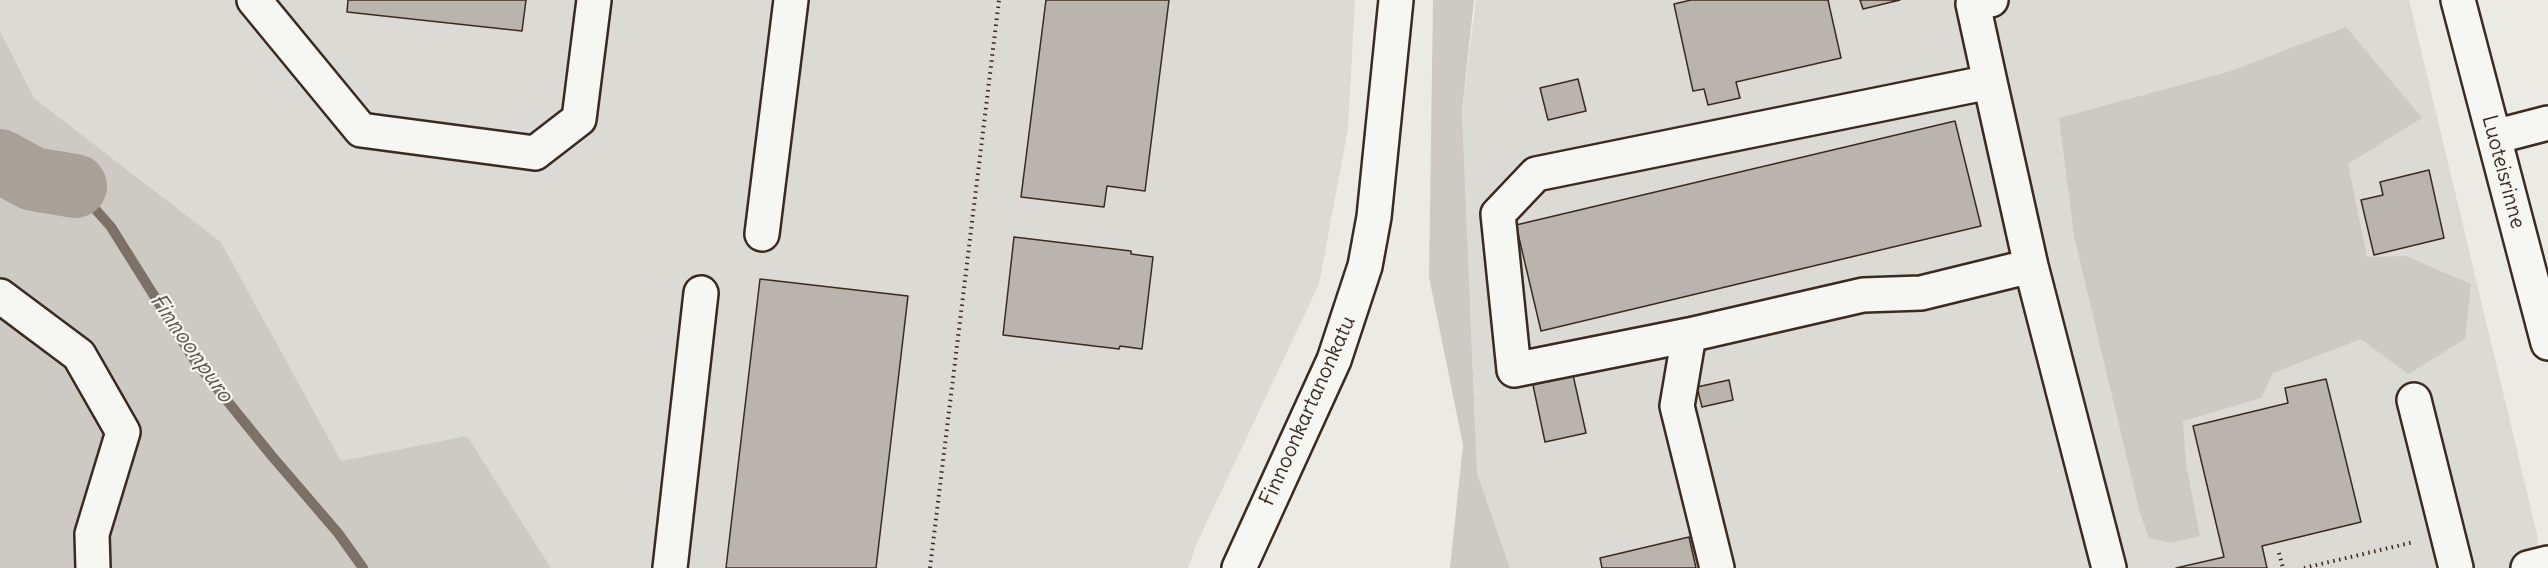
<!DOCTYPE html>
<html>
<head>
<meta charset="utf-8">
<style>
  body { margin:0 }
  canvas { display:block; background:#ebeae5 }
</style>
</head>
<body>
<canvas width="2548" height="568"></canvas>
<script>
const c = document.querySelector('canvas').getContext('2d');
c.lineJoin = 'round';
function fill(path, color) { c.fillStyle = color; c.fill(path, 'evenodd'); }
const shape = rows => new Path2D(rows.map(r => 'M' + r).join(''));
function trace(path, color, width, dash) { c.strokeStyle = color; c.lineWidth = width; c.lineCap = dash ? 'butt' : 'round'; c.setLineDash(dash || []); c.stroke(path); }
function write(font, color, halo, rows, align = 'center') {
  c.font = font + ' Delius,sans-serif'; c.lineWidth = 4.5; c.setLineDash([]); c.textBaseline = 'middle'; c.strokeStyle = halo; c.fillStyle = color; for (const [text, x, y, turn = 0] of rows) {
    c.save(); c.translate(x, y); c.rotate((+turn || 0) * Math.PI / 180); c.textAlign = isNaN(turn) ? turn : align; if (halo) c.strokeText(text, 0, 0); c.fillText(text, 0, 0); c.restore();
  }
}
const built = shape([
  [0,0,1355,0,1348,128,1319,284,1196,545,1188,568,551,568,467,437,341,462,221,242,34,98,0,31],
  [1476,0,2409,0,2537,534,2539,568,1510,568,1477,473,1462,110]
]);
const green = shape([
  [1433,0,1474,0,1462,110,1477,473,1510,568,1450,568,1463,445,1429,277],
  [2346,27,2422,118,2348,164,2367,257,2406,256,2471,284,2465,339,2408,374,2361,339,2273,373,2261,398,2183,421,2186,464,2200,536,2171,543,2149,538,2140,513,2074,236,2059,118,2228,72],
  [0,31,34,98,221,242,341,461,467,436,551,568,0,568]
]);
const stream = shape([
  [75,186,111,227,195,361,271,455,338,533,363,568]
]);
const river = shape([
  [0,161,33,179,75,186]
]);
const building = shape([
  [348,0,526,0,522,31,347,12,348,0],
  [1046,0,1169,0,1145,191,1107,186,1104,207,1021,197,1046,0],
  [1691,0,1828,0,1841,58,1736,82,1740,98,1708,105,1704,89,1693,91,1674,4,1691,0],
  [1860,0,1900,0,1863,9,1860,0],
  [1578,79,1586,111,1548,120,1540,88,1578,79],
  [1955,121,1981,226,1541,331,1516,225,1955,121],
  [2429,170,2444,238,2374,255,2361,200,2383,195,2380,182,2429,170],
  [1014,237,1131,251,1131,254,1153,257,1142,349,1120,346,1119,349,1003,335,1014,237],
  [760,279,908,296,876,568,726,568,760,279],
  [1573,375,1586,433,1545,442,1533,385,1573,375],
  [2326,379,2361,522,2262,546,2267,568,2176,568,2224,557,2193,426,2288,403,2285,388,2326,379],
  [1729,380,1733,400,1702,407,1697,387,1729,380],
  [1689,537,1696,568,1602,568,1600,558,1689,537]
]);
const path = shape([
  [2279,553,2283,568],
  [930,568,999,0],
  [2304,568,2414,542]
]);
const minor = shape([
  [254,0,361,130,535,153,579,119,594,0],
  [2458,0,2548,343],
  [1990,82,1973,4,1991,0],
  [2494,137,2548,123],
  [762,234,791,0],
  [0,296,79,355,123,432,92,534,93,568],
  [1689,335,1514,370,1498,214,1536,174,1990,82,2031,266,2109,568],
  [2414,400,2456,568],
  [670,568,701,293],
  [1239,568,1334,360,1365,266,1374,217,1396,0],
  [1717,568,1677,406,1689,335,1863,295,1921,293,2031,266],
  [2528,568,2548,563]
]);
const streetNames = [
  ["Luoteisrinne",2503,172,75],
  ["Finnoonkartanonkatu",1308,411,-66]
];
const waterNames = [
  ["Finnoonpuro",191,348,55]
];
fill(built, '#dcdad4');
fill(green, '#cdcac4');
trace(stream, '#7c7167', 10);
trace(river, '#a8a198', 64);
fill(building, '#bab4ae');
trace(building, '#3b2a1e', 1.5);
trace(minor, '#3b2a1e', 38);
trace(path, '#3b2a1e', 4, [1.5, 4.5]);
trace(minor, '#f6f6f2', 33);
write('21px', '#3b2a1e', '#f6f6f2', streetNames);
write('italic 22px', '#615449', '#f6f6f2', waterNames);
</script>
</body>
</html>
